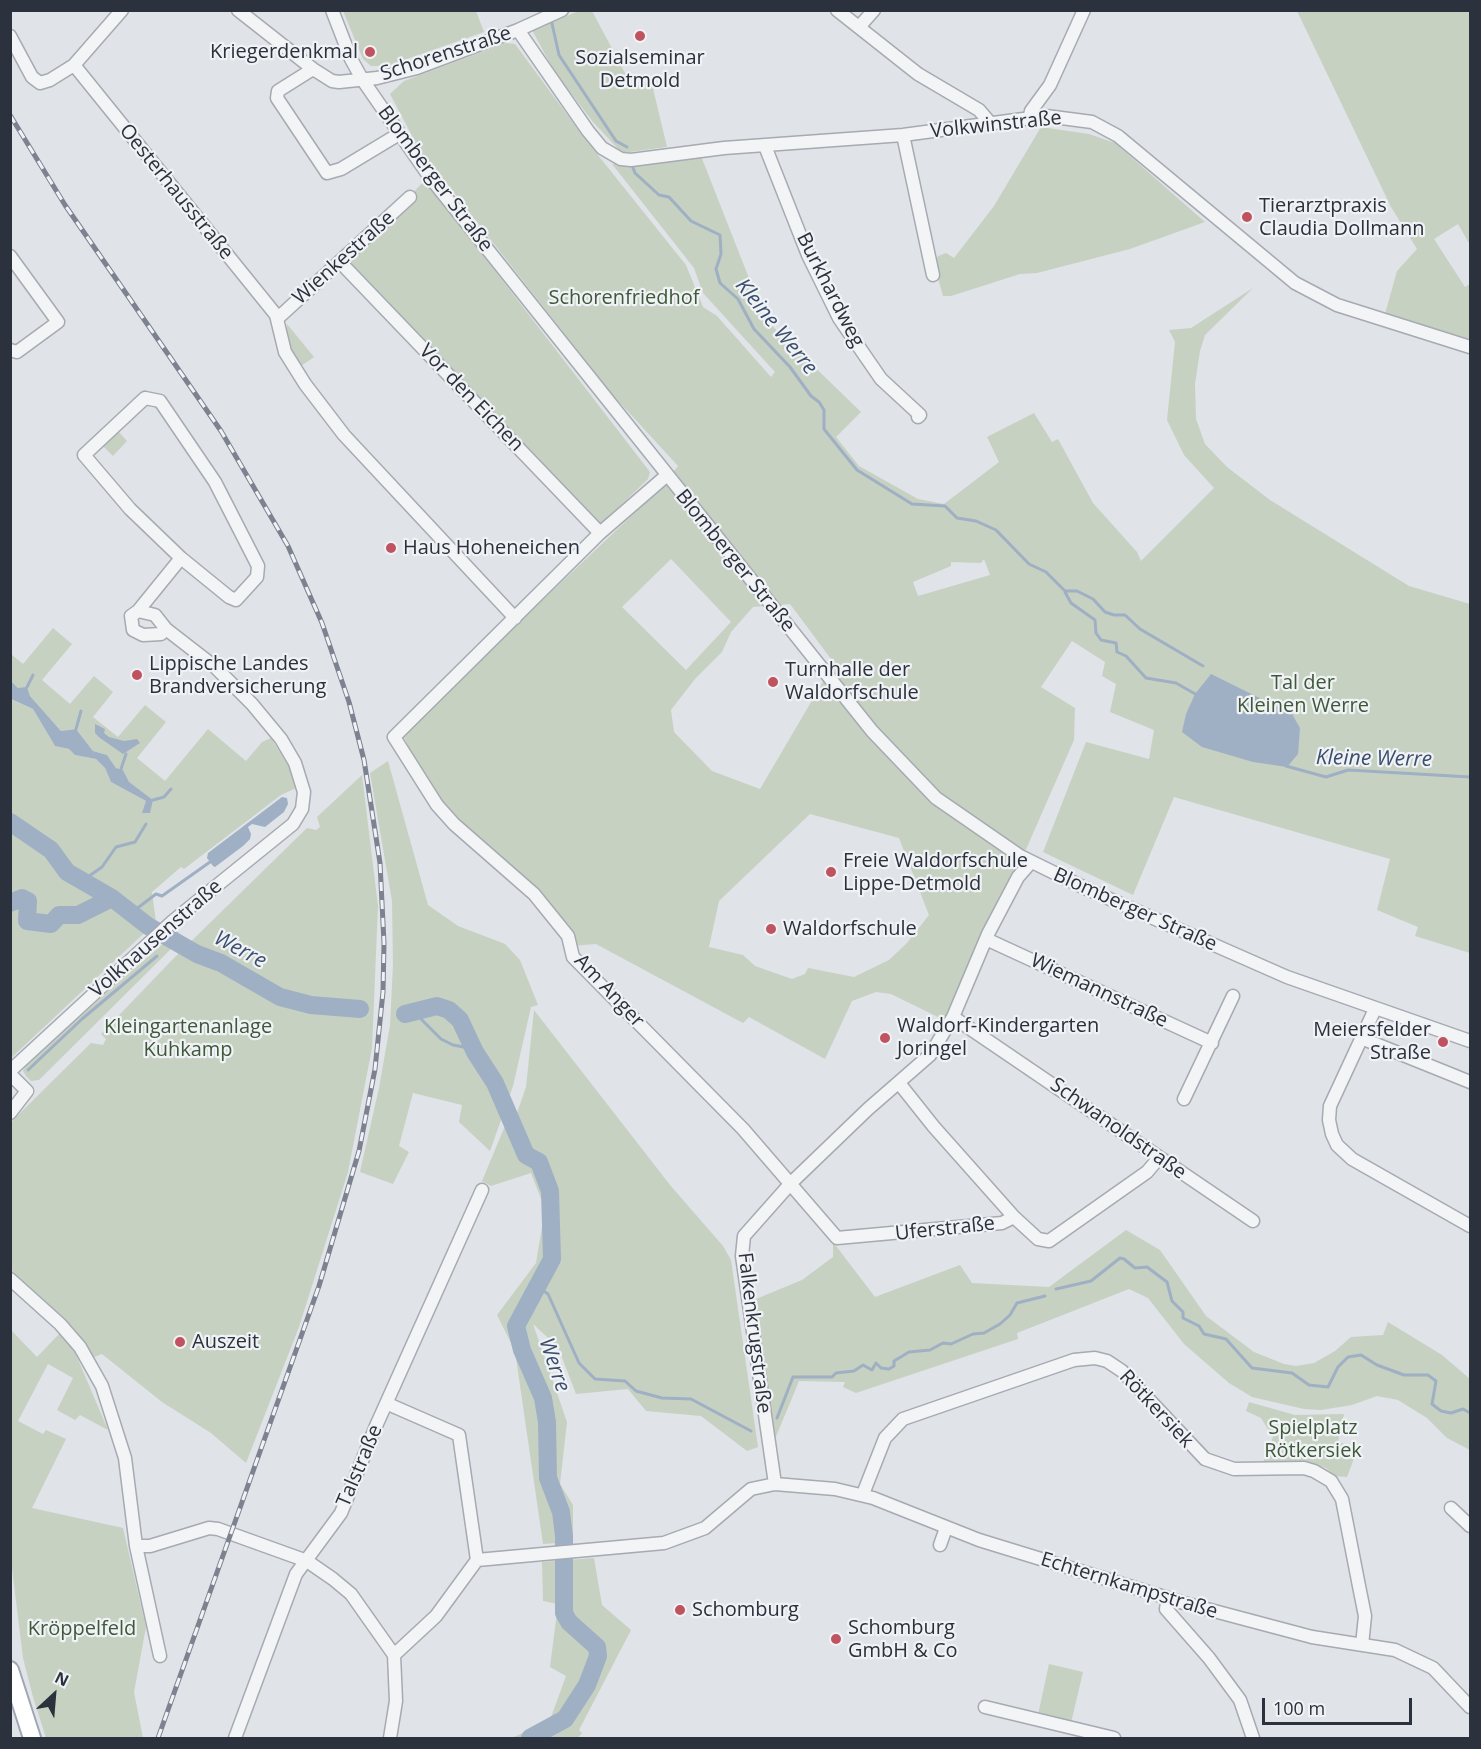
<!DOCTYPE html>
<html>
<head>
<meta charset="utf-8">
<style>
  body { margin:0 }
  #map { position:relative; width:1481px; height:1749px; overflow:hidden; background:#e0e3e8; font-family:"Open Sans",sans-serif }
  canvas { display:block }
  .frame { position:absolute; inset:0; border:12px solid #2b313d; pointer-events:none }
  .north { position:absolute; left:24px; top:1665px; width:60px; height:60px; -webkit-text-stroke:4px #f0f2f5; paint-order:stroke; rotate:26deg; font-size:16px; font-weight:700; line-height:24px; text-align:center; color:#2b313d }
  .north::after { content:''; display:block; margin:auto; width:21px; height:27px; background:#2b313d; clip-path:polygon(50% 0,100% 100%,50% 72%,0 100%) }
  .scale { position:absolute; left:1262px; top:1698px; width:150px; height:27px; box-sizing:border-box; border:3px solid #2b313d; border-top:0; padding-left:8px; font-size:18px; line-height:21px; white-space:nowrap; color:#2b313d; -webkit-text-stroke:4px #f0f2f5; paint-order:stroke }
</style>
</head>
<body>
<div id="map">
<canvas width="1481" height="1749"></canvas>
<div class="frame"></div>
<div class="north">N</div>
<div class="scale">100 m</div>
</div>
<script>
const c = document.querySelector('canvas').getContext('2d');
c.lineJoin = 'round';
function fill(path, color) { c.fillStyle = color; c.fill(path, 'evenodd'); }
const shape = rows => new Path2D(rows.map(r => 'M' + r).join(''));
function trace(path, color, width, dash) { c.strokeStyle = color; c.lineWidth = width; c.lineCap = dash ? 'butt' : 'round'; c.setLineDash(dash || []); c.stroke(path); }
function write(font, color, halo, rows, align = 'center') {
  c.font = font + ' "Open Sans",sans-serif'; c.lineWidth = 4.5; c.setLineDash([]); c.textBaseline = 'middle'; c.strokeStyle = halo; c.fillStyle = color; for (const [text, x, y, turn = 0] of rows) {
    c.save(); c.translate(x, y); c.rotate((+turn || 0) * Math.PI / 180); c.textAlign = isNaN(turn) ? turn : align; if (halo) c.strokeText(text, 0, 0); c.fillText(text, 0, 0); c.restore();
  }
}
const green = shape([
  [343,11,476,11,484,32,387,66,371,66,363,59],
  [579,11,592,11,633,88,651,80,667,147,622,153,593,122,554,71,532,30],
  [1297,11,1470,11,1470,245,1458,224,1434,239,1465,287,1470,284,1470,339,1385,314,1397,271,1417,249,1391,207],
  [506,43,515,44,585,139,686,265,703,307,717,316,771,377,775,372,703,293,694,268,612,164,701,156,765,319,861,412,836,437,859,466,918,499,944,504,999,462,987,437,1034,413,1052,442,1058,439,1093,503,1137,552,1141,561,1214,488,1184,455,1167,420,1175,342,1169,330,1191,328,1253,288,1205,335,1200,351,1195,384,1196,419,1205,444,1227,467,1270,500,1409,586,1470,604,1470,953,1415,936,1418,927,1377,910,1390,859,1174,797,1133,895,1043,852,1086,742,1149,759,1154,730,1110,712,1116,684,1102,676,1105,662,1072,641,1041,687,1075,708,1074,740,1020,863,944,1020,891,994,876,992,852,1001,825,1059,749,1017,743,1023,596,944,570,946,560,916,542,896,456,821,424,779,402,733,661,488,678,466,611,393,418,147,390,94,404,81],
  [671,559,731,622,686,670,622,607],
  [984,559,990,575,918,596,913,582,951,566,951,562,981,563],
  [790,604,834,663,760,789,712,771,674,732,671,710,695,679,722,652,731,632,753,607],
  [810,814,899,838,929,915,907,943,889,960,854,977,808,968,805,974,792,979,755,966,743,955,709,947,719,901],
  [1041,127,1089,134,1115,143,1205,222,1130,249,1037,273,1020,274,951,296,943,296,934,264,938,256,946,253,954,258,994,206],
  [425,180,650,472,648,479,600,525,347,263],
  [287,324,314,357,301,366,292,351,287,337],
  [118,431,127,441,113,456,102,445],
  [53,628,72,644,42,680,70,704,94,676,113,692,93,717,118,737,145,705,166,722,137,758,165,781,208,729,246,761,262,742,271,738,290,769,296,788,281,795,184,869,181,867,152,892,156,922,11,1058,11,829,14,832,28,833,11,816,10,699,33,709,55,746,69,749,75,755,96,759,105,768,111,782,146,801,149,807,153,800,128,782,123,770,116,768,107,755,93,751,76,729,61,731,30,696,27,688,18,688,11,681,11,654,23,664],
  [388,761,428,905,458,926,505,944,520,960,538,1005,531,1007,513,1086,490,1151,459,1122,462,1105,413,1093,399,1146,409,1152,393,1184,360,1172,379,1088,390,1025,393,965,392,901,370,773],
  [362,775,378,906,372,1048,348,1172,299,1327,246,1463,211,1433,162,1402,102,1354,94,1357,83,1341,11,1270,10,1123,91,1043,103,1045,106,1039,101,1034,173,959,307,828,316,830,320,827,317,817],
  [177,931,183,937,39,1080,31,1081,26,1076,23,1071,27,1063],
  [534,1010,670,1185,723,1246,731,1260,758,1447,747,1451,701,1416,646,1411,628,1389,576,1394,558,1347,533,1324,567,1422,560,1484,573,1505,573,1542,543,1544,515,1351,497,1315,536,1263,545,1209,531,1173,491,1186,482,1181,507,1121,523,1164,523,1145,515,1119,526,1087],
  [1126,1230,1160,1250,1206,1316,1254,1352,1284,1364,1296,1366,1314,1363,1335,1351,1351,1337,1383,1335,1388,1322,1442,1355,1470,1379,1470,1450,1447,1438,1427,1418,1398,1400,1377,1396,1352,1405,1321,1410,1304,1409,1252,1397,1229,1383,1184,1344,1148,1298,1129,1289,1017,1333,1018,1339,856,1393,843,1387,845,1382,799,1381,775,1439,756,1299,802,1280,833,1257,833,1242,875,1297,960,1265,972,1283,1049,1287],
  [10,1329,37,1357,59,1334,67,1342,74,1350,108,1430,80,1415,75,1420,57,1410,73,1378,48,1364,18,1421,43,1434,46,1430,66,1439,32,1508,123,1528,146,1627,134,1692,143,1738,46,1738,33,1697,23,1658,11,1560],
  [1249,1402,1295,1415,1344,1414,1338,1442,1358,1448,1347,1477,1334,1476,1326,1468,1313,1464,1291,1462,1263,1463,1273,1437,1261,1418,1246,1411],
  [594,1558,602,1605,631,1630,579,1730,582,1733,578,1738,512,1738,550,1720,566,1676,550,1667,558,1604,543,1601,542,1562],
  [1049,1664,1083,1672,1071,1723,1038,1715]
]);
const water = shape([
  [1211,674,1292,714,1300,728,1298,754,1287,767,1253,762,1202,747,1182,732,1186,714,1195,694],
  [11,681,18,688,27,687,30,696,61,731,76,729,93,751,107,755,116,768,123,770,129,782,153,800,150,813,142,813,146,801,111,782,105,768,96,759,75,755,69,749,55,746,33,709,11,699],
  [95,724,105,729,104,733,109,737,124,741,137,739,140,743,123,754,100,738,95,733],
  [282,797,287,798,288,804,284,812,265,827,252,824,248,827,251,834,250,839,243,846,215,867,213,866,207,858,208,853]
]);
const stream = shape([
  [551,19,559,55,616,141,627,147],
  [632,165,635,173,659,195,669,197,691,221,720,235,721,254,716,269,720,283,738,299,754,329,790,367,811,396,819,402,824,410,824,429,857,470,912,504,945,506,957,518,976,521,996,530,1029,564,1046,572,1065,591,1077,591,1093,599,1105,612,1114,615,1125,615,1140,629,1203,666],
  [1065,592,1071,603,1095,620,1096,633,1101,640,1116,643,1117,652,1126,656,1146,678,1176,683,1197,695],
  [27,687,33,675],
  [76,729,81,711],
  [1286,766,1326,777,1348,770,1470,777],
  [121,769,126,754],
  [153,800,164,797,171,789],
  [82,881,102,867,116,847,135,842,146,824],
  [131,913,156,894,162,896,210,862],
  [415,1013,441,1039,453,1045,474,1049],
  [28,1070,82,1019,157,956],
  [538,1287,548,1294,579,1363,595,1379,625,1381,636,1391,662,1398,691,1399,751,1431],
  [1056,1289,1091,1281,1120,1258,1124,1259,1135,1268,1147,1267,1167,1282,1172,1301,1183,1312,1183,1318,1199,1326,1204,1334,1226,1339,1252,1368,1292,1373,1309,1385,1328,1387,1338,1367,1348,1357,1361,1355,1377,1365,1404,1375,1428,1375,1436,1381,1432,1404,1441,1411,1451,1413,1463,1409,1470,1413],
  [777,1418,793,1377,832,1377,836,1373,854,1371,863,1365,872,1370,876,1363,881,1368,889,1369,894,1366,894,1361,909,1352,930,1350,943,1343,951,1344,973,1334,984,1333,1000,1324,1010,1315,1017,1303,1045,1296]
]);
const river = shape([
  [10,822,51,850,67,872,112,898,148,926,197,954,221,963,280,997,311,1005,360,1009],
  [10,903,22,898,28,901,27,921,51,924,59,915,78,915,112,898],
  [405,1014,437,1006,449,1010,460,1020,475,1052,495,1083,526,1155,539,1162,550,1191,552,1259,516,1326,522,1350,543,1398,547,1422,548,1478,561,1512,564,1536,564,1613,569,1622,597,1647,598,1656,587,1685,565,1719,530,1738]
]);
const minor = shape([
  [238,10,313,69,332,81,339,82,377,78,417,68,518,30,562,10],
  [332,10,351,59,362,79,429,176,872,731,936,798,1020,856,1087,889,1287,977,1470,1041],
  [837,10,918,74,979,110,991,124],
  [859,27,874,10],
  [518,30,588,131,602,148,621,159,631,160,724,148,903,135,1046,116,1092,122,1118,136,1295,283,1337,305,1470,347],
  [10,36,32,77,40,83,50,80,74,65,122,10],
  [74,65,276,315,285,352,305,384,344,435,515,618],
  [313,69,278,91,277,98,327,173,341,169,399,134],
  [1029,119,1031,111,1050,85,1084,10],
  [903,135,933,275],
  [765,146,808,255,839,318,881,379,920,415,918,417],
  [10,256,58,322,17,352,10,350],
  [341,263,600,533],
  [278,318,410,197],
  [145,398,160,401,215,482,258,566,257,577,236,600,229,597,181,558,130,509,84,455,145,398],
  [666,476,600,533,394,737,437,805,454,824,534,894,568,936,573,957,743,1129,837,1238,1002,1223,1014,1217,1038,1239,1049,1241,1147,1172,1158,1159],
  [138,611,181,558],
  [986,939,1212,1043],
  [1375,1009,1330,1106,1329,1120,1332,1134,1337,1145,1352,1159,1470,1226],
  [953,1017,1253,1221],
  [1361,1038,1470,1082],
  [10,1071,173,921,293,824,302,809,304,792,295,763,281,739,252,704,215,667,166,629,155,615,138,611,131,616,133,630,143,635,161,634,166,629],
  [10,1074,27,1091,10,1113],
  [899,1083,934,1127,1014,1217],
  [1184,1099,1233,996],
  [10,1279,60,1324,80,1347,102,1386,125,1458,136,1546,150,1546,209,1528,218,1529,307,1561,333,1579,351,1594,394,1655,396,1701,390,1738],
  [388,1404,459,1435,477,1560,436,1616,394,1655],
  [775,1484,742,1256,744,1236,791,1183,868,1109,930,1055,953,1017,988,934,1018,877,1031,862],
  [863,1494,885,1438,903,1419,1074,1360,1095,1358,1107,1361,1122,1371,1205,1459,1234,1469,1304,1468,1314,1471,1331,1481,1342,1499,1359,1586,1365,1616,1362,1645],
  [1451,1508,1470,1526],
  [940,1545,946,1528],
  [136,1546,160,1656],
  [477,1560,664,1543,705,1528,751,1489,775,1484,835,1489,873,1498,979,1540,1184,1603,1312,1637,1395,1650,1433,1668,1470,1707],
  [1168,1598,1166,1609,1209,1658,1240,1700,1253,1738],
  [985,1707,1114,1738],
  [235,1738,296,1574,341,1513,376,1426,482,1190]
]);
const major = shape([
  [10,1670,32,1738]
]);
const rail = shape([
  [10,115,65,205,221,431,288,546,322,623,349,702,364,760,380,863,384,943,383,992,375,1069,359,1151,319,1286,158,1738]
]);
const markers = [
  [640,36,6,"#bf535f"],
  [370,52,6,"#bf535f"],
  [1247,217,6,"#bf535f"],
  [391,548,6,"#bf535f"],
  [137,675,6,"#bf535f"],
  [773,682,6,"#bf535f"],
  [831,872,6,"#bf535f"],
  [771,929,6,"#bf535f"],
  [885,1038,6,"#bf535f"],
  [1443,1042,6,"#bf535f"],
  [180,1342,6,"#bf535f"],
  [680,1610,6,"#bf535f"],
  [836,1639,6,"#bf535f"]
];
const poiNames = [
  ["Kriegerdenkmal",358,52,"right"],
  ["Sozialseminar",640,58,"center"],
  ["Detmold",640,81,"center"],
  ["Tierarztpraxis",1259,206],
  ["Claudia Dollmann",1259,229],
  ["Haus Hoheneichen",403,548],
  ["Lippische Landes",149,664],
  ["Brandversicherung",149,687],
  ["Turnhalle der",785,670],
  ["Waldorfschule",785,693],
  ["Freie Waldorfschule",843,861],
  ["Lippe-Detmold",843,884],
  ["Waldorfschule",783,929],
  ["Waldorf-Kindergarten",897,1026],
  ["Joringel",897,1049],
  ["Meiersfelder",1431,1030,"right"],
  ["Straße",1431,1053,"right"],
  ["Auszeit",192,1342],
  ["Schomburg",692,1610],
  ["Schomburg",848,1628],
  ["GmbH & Co",848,1651]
];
const streetNames = [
  ["Schorenstraße",446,54,-18],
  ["Volkwinstraße",996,125,-6],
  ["Blomberger Straße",435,179,53],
  ["Oesterhausstraße",176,192,51],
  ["Wienkestraße",344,258,-42],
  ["Burkhardweg",830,290,63],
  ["Vor den Eichen",471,398,46],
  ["Blomberger Straße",735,561,51],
  ["Blomberger Straße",1135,910,24],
  ["Volkhausenstraße",156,939,-41],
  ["Am Anger",609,991,47],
  ["Wiemannstraße",1099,991,25],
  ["Schwanoldstraße",1118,1129,35],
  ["Uferstraße",945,1229,-6],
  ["Falkenkrugstraße",754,1333,83],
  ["Rötkersiek",1156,1409,47],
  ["Talstraße",360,1466,-67],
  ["Echternkampstraße",1129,1586,17]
];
const parkNames = [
  ["Schorenfriedhof",624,298],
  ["Tal der",1303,683],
  ["Kleinen Werre",1303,706],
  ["Kleingartenanlage",188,1027],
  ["Kuhkamp",188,1050],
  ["Spielplatz",1313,1428],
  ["Rötkersiek",1313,1451],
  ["Kröppelfeld",82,1629]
];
const waterNames = [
  ["Kleine Werre",776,327,51],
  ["Kleine Werre",1374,759,1],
  ["Werre",240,950,28],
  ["Werre",554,1365,71]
];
fill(green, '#c6d1c2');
fill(water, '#9fb0c4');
trace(stream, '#9fb0c4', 3);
trace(river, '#9fb0c4', 18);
trace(minor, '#a6aab1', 15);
trace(major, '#a1a7b2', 20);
trace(minor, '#f3f4f6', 12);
trace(major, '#fff', 16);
trace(rail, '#7c8290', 5);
trace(rail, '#f0f2f5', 3, [9]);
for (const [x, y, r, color] of markers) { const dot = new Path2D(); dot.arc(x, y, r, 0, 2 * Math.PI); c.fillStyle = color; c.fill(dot); trace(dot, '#f0f2f5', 2); }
write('20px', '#2b313d', '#f0f2f5', poiNames, 'left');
write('20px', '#2b313d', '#f0f2f5', streetNames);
write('20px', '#3e583a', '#f0f2f5', parkNames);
write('italic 21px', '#394f6d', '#f0f2f5', waterNames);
</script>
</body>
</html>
